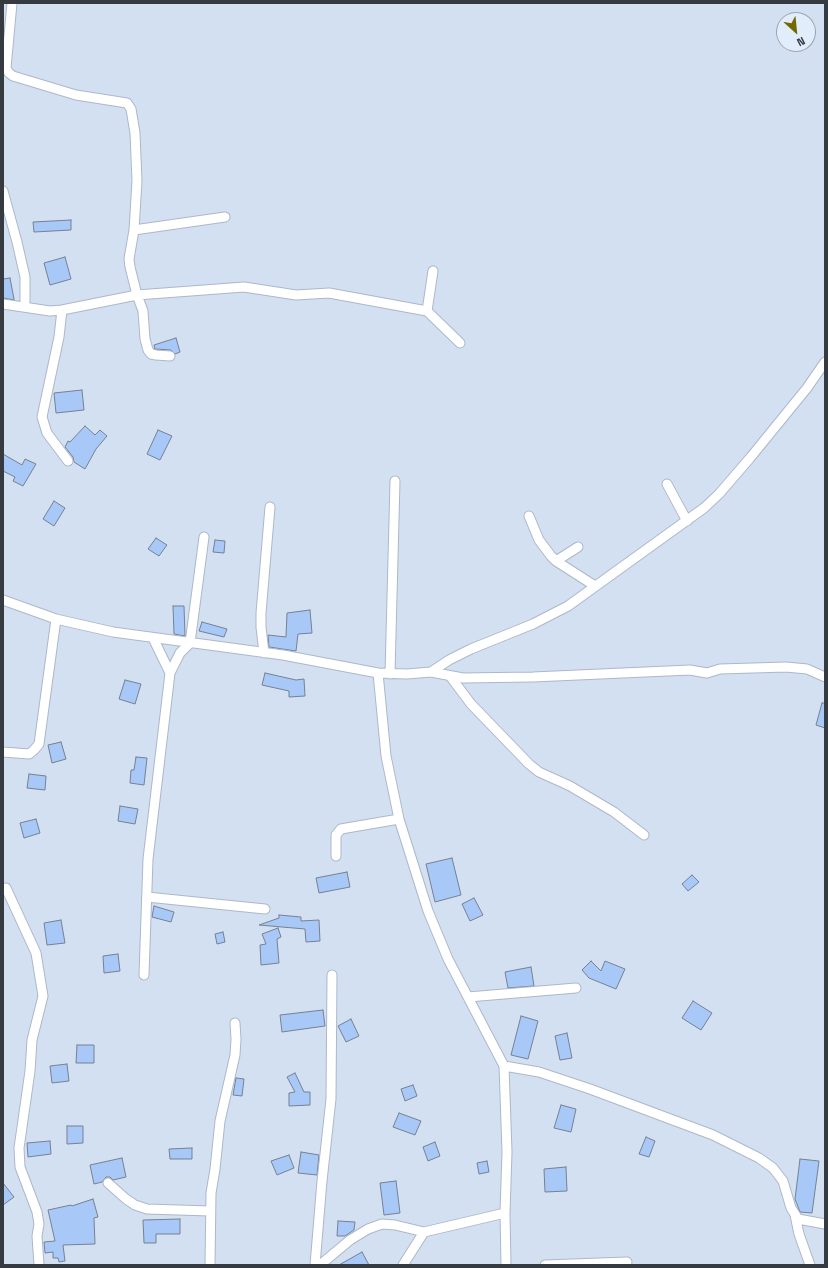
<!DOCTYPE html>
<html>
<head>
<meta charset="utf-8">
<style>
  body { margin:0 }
  #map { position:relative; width:828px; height:1268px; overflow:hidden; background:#d3e0f2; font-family:"Space Grotesk",sans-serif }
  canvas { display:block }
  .frame { position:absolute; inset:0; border:4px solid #363b42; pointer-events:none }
  .north { position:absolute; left:776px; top:12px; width:40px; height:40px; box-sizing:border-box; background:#e2edfb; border:1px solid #9da6b1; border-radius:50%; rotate:153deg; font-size:11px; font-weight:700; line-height:16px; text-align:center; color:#363b42 }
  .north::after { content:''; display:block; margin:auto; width:14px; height:18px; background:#726900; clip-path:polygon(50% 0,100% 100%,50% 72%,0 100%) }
</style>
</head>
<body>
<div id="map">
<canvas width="828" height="1268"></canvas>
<div class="frame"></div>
<div class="north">N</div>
</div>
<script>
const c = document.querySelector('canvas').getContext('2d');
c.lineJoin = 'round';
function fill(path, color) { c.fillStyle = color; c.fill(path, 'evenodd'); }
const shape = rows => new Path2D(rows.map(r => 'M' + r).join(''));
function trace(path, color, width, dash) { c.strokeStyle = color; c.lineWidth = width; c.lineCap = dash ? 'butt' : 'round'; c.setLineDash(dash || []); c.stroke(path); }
const building = shape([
  [71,220,71,230,34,232,33,222,71,220],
  [65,257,71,279,50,285,44,263,65,257],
  [10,278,14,299,14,300,3,298,3,279,10,278],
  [176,338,180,352,175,354,171,350,155,349,154,345,176,338],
  [82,390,84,410,56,413,54,393,82,390],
  [85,426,95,435,100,430,107,436,96,449,85,469,74,462,73,457,65,447,68,441,70,442,85,426],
  [158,430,172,436,160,460,147,454,158,430],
  [3,454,22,465,25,459,36,464,23,486,13,481,15,477,3,471,3,454],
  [54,501,65,508,54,526,43,519,54,501],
  [156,538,167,545,159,556,148,549,156,538],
  [215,540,225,541,224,553,213,552,215,540],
  [173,606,184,606,185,636,174,634,173,606],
  [310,610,312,633,298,634,296,651,269,647,268,635,286,637,287,613,310,610],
  [202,622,227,629,224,637,199,631,202,622],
  [265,673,296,680,304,679,305,696,289,697,289,691,262,685,265,673],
  [125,680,141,684,135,704,119,699,125,680],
  [822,703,825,703,825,728,816,725,822,703],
  [61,742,66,759,52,763,48,745,61,742],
  [136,757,147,758,144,785,130,783,131,770,134,770,136,757],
  [29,774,46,776,45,790,27,788,29,774],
  [120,806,138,809,135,824,118,821,120,806],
  [36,819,40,833,24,838,20,823,36,819],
  [452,858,461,895,435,902,426,864,452,858],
  [347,872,350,887,319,893,316,878,347,872],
  [692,875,699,882,688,891,682,884,692,875],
  [474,898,483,915,470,921,462,904,474,898],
  [154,906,174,912,171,922,152,917,154,906],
  [279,915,301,917,301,921,319,920,320,941,306,942,305,929,259,925,279,918,279,915],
  [61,920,65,943,47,945,44,923,61,920],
  [278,928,281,937,277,939,279,963,261,965,260,945,266,944,262,934,278,928],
  [223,932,225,942,217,944,215,934,223,932],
  [118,954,120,971,104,973,103,956,118,954],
  [591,961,601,971,605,961,625,969,616,989,589,978,582,970,591,961],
  [531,967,534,986,508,988,505,972,531,967],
  [693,1001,712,1013,701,1030,682,1018,693,1001],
  [323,1010,325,1026,282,1032,280,1015,323,1010],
  [521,1016,538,1021,528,1059,511,1055,521,1016],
  [351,1019,359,1036,346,1042,338,1026,351,1019],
  [567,1033,572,1058,560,1060,555,1036,567,1033],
  [77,1045,94,1045,94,1063,76,1063,77,1045],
  [67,1064,69,1081,52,1083,50,1066,67,1064],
  [295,1073,304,1092,310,1092,310,1105,289,1106,289,1093,295,1092,287,1077,295,1073],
  [236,1078,244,1079,242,1096,233,1095,236,1078],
  [413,1085,417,1096,405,1101,401,1089,413,1085],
  [561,1105,576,1109,571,1132,554,1128,561,1105],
  [399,1113,421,1121,415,1135,393,1127,399,1113],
  [67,1126,83,1126,83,1143,67,1144,67,1126],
  [646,1137,655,1141,649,1157,639,1154,646,1137],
  [50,1141,51,1154,28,1157,27,1143,50,1141],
  [435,1142,440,1156,428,1161,423,1147,435,1142],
  [192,1148,192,1159,170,1159,169,1149,192,1148],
  [301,1152,319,1155,317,1175,298,1173,301,1152],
  [289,1155,294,1168,277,1175,271,1161,289,1155],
  [122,1158,126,1177,113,1180,110,1177,106,1177,102,1182,94,1184,90,1165,122,1158],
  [800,1159,819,1161,812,1213,800,1212,795,1199,800,1159],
  [487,1161,489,1172,479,1174,477,1163,487,1161],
  [566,1167,567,1191,545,1192,544,1169,566,1167],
  [396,1181,400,1213,384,1215,380,1183,396,1181],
  [3,1183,14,1197,3,1205,3,1183],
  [93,1199,98,1217,94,1218,95,1244,63,1245,65,1261,59,1262,58,1258,53,1258,53,1252,45,1253,44,1242,55,1241,48,1210,71,1205,72,1206,93,1199],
  [180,1219,180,1234,156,1234,156,1243,144,1243,143,1220,180,1219],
  [338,1221,355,1222,354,1230,345,1236,337,1236,338,1221],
  [362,1252,369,1265,339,1265,362,1252]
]);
const street = shape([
  [12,3,6,68,9,73,13,76,76,95,127,103,131,109,135,133,137,181,134,230,129,259,130,267,137,295,143,311,145,339,148,350,151,354,156,355,170,356],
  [3,191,17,242,25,277,25,307],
  [134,230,225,217],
  [3,304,50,311,62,310,137,295,244,287,296,295,329,293,427,311,460,343],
  [62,310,59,337,42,417,47,433,68,461],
  [427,311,433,271],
  [667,484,687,521],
  [529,516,539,540,551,556,556,561,595,586],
  [556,561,578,547],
  [3,600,56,619,113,632,283,655,378,673,407,674,431,672,449,660,471,649,533,624,568,606,704,508,719,494,750,458,807,388,825,362],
  [153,638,170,673],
  [264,653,261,627,261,613,270,507],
  [431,672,463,678,533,677,690,670,707,673,720,669,786,667,807,669,825,677],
  [378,673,386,756,399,819,428,911,448,959,504,1066,507,1152,505,1213,506,1265],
  [390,674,395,481],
  [450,676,471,704,529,764,539,772,570,786,614,812,644,835],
  [3,752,29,754,34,750,39,744,56,619],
  [336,856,336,835,341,829,399,819],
  [6,888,36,953,43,996,32,1040,30,1071,19,1148,20,1167,37,1212,39,1224,37,1236,39,1265],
  [147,897,265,909],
  [144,975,148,859,170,673,180,653,190,643,204,537],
  [468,997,576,988],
  [504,1066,539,1072,590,1089,713,1135,759,1158,773,1168,783,1181,791,1208,798,1219,825,1224],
  [108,1183,126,1199,135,1205,147,1209,210,1211],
  [795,1215,799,1234,810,1265],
  [210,1265,211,1193,215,1169,220,1121,235,1055,236,1039,235,1023],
  [315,1265,322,1181,331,1099,332,975],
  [320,1265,350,1240,368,1229,382,1224,395,1225,424,1232,505,1213],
  [403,1265,424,1232],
  [545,1265,627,1262]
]);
fill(building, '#a8c8f7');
trace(building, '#758191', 1);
trace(street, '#acb8ca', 11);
trace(street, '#fff', 9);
</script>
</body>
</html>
